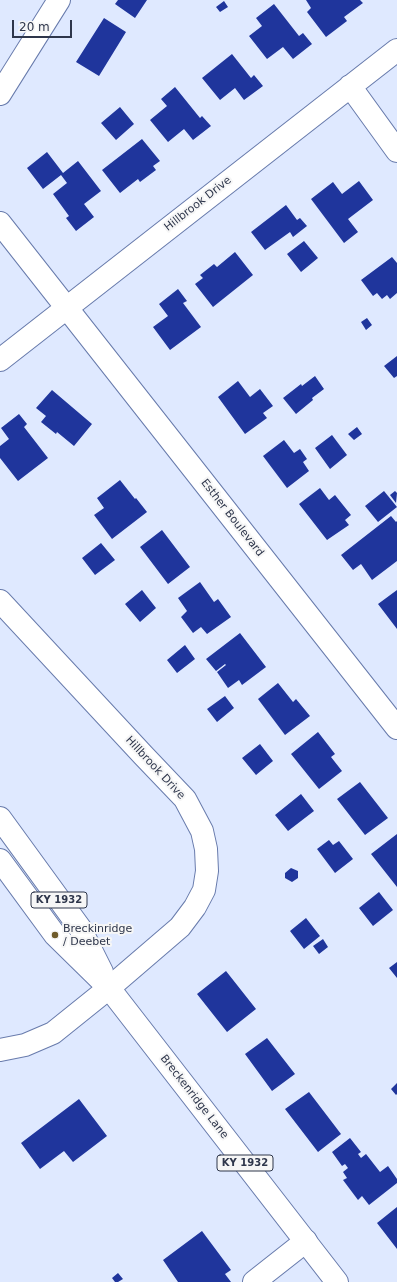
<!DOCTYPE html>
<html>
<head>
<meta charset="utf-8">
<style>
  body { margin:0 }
  #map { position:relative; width:397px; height:1282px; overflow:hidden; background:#dfe9ff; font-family:"DejaVu Sans",sans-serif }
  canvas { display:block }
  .scale { position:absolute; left:12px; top:20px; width:60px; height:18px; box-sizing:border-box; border:2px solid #2e364b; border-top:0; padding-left:5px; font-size:12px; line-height:14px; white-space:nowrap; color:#2e364b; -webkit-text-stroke:3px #f6f6f6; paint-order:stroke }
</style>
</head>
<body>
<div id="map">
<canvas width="397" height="1282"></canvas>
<div class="scale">20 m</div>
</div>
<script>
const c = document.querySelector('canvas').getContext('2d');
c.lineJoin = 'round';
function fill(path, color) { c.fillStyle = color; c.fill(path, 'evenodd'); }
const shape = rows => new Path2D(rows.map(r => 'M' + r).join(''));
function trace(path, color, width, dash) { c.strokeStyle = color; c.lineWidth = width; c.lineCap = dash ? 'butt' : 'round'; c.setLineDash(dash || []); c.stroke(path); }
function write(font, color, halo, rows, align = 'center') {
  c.font = font + ' "DejaVu Sans",sans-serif'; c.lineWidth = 4; c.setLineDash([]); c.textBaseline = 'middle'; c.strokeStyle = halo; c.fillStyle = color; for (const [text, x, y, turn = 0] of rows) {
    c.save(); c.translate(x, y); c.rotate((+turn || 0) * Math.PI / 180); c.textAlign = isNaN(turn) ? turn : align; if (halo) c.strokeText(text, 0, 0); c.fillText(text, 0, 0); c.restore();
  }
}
const building = shape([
  [118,0,147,0,135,18,115,4],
  [306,0,360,0,363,3,344,17,347,21,326,37,307,12,311,8],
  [224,1,228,7,220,12,216,7],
  [274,4,299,36,303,33,312,44,293,59,283,47,267,59,249,36,262,26,256,18],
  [104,18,126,32,99,76,76,62],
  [232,54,251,78,254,75,263,86,244,100,235,88,220,100,202,78],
  [175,87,200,118,202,116,211,126,193,140,184,129,168,142,150,120,167,106,161,99],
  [120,107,134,124,116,140,101,123],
  [142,139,160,161,153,166,156,170,140,182,138,179,120,193,102,170],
  [47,152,63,173,78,161,101,191,84,204,94,217,76,231,66,218,69,216,53,194,67,183,61,175,43,189,27,168],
  [359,181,373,200,348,219,358,232,344,243,311,199,333,182,342,194],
  [286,205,297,220,300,218,307,226,293,237,290,232,265,250,251,232],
  [304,241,318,258,301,272,287,254],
  [235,252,253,275,213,307,195,284,203,278,200,275,214,264,217,267],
  [392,257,397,263,397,293,390,299,387,295,382,299,377,293,373,296,361,280],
  [178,289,187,301,183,303,201,327,170,350,153,327,168,316,159,304],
  [367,318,372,325,366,330,361,322],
  [397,356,397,376,394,378,384,366],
  [315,376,324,389,312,398,313,400,296,414,283,398,301,384,302,386],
  [238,381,250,397,260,389,273,406,263,413,267,418,245,434,218,397],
  [52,390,92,424,74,446,57,432,56,434,41,422,46,416,36,408],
  [19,414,27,424,24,427,48,458,18,481,0,458,0,446,9,439,1,428],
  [357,427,362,434,354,440,348,434],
  [332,435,347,455,330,469,315,448],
  [284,440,294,453,300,449,307,459,303,462,309,471,287,488,263,456],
  [120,480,135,499,136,498,147,512,112,539,94,515,104,508,97,498],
  [320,488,329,500,335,495,351,515,345,520,349,525,327,540,299,504],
  [384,491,397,507,378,522,365,506],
  [395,491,397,493,396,503,390,495],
  [391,516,396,522,397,521,397,561,372,580,361,564,353,570,341,555],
  [162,530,190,567,168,584,140,547],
  [101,543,115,560,95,575,82,558],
  [200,582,214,602,218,599,231,617,207,634,201,627,193,633,181,617,187,611,178,598],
  [142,590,156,608,140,622,125,604],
  [397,590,397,629,378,604],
  [240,633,266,667,242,685,239,680,228,688,217,672,226,665,225,664,216,671,206,659],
  [185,645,195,659,177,673,167,660],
  [278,683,293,702,296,699,310,716,285,735,258,699],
  [225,696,234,708,217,722,207,709],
  [318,732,335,754,331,757,342,771,319,789,291,754],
  [260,744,273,761,256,775,242,758],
  [360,782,388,818,365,835,337,799],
  [301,794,314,811,288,831,275,815],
  [397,834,397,887,371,854],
  [329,840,333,845,339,841,353,859,335,873,317,849],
  [291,868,298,871,298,878,292,882,285,878,285,873],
  [379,892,393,910,373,926,359,908],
  [306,918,320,936,304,949,290,931],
  [323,939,328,947,319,954,313,946],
  [397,962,397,978,389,968],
  [226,971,256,1009,227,1032,197,994],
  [267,1038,295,1074,272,1091,245,1054],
  [397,1083,397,1094,396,1095,391,1089],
  [309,1092,341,1134,318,1152,285,1109],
  [79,1099,107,1136,73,1162,64,1151,40,1169,21,1143],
  [350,1138,361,1152,358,1154,361,1158,366,1154,380,1172,388,1166,397,1179,397,1183,369,1205,362,1196,358,1200,343,1180,347,1178,343,1172,348,1168,345,1164,342,1166,332,1152],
  [397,1207,397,1249,377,1223],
  [202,1231,231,1270,225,1274,231,1282,178,1282,163,1260],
  [118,1273,123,1279,118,1282,115,1282,112,1278]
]);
const minor = shape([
  [350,86,397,151],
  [0,94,59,0],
  [0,223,397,728],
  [0,360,397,50],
  [0,601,143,755,185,799,202,831,206,849,207,871,204,890,195,907,180,927,109,988,53,1033,25,1045,0,1050],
  [254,1282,306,1241]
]);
const major = shape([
  [0,818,80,928,102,972],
  [0,860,55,935,109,988,337,1282]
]);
const markers = [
  [55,935,4,"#6e5a29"]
];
const shields = [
  [59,900,56],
  [245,1163,56]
];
const shieldNames = [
  ["KY 1932",59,900],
  ["KY 1932",245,1163]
];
const streetNames = [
  ["Hillbrook Drive",198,204,-38],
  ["Esther Boulevard",232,518,52],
  ["Hillbrook Drive",155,768,47],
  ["Breckenridge Lane",194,1097,52]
];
const poiNames = [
  ["Breckinridge",63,929],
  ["/ Deebet",63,942]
];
fill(building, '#1f359c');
trace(minor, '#687bac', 24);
trace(major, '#687bac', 24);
trace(minor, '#fff', 22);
trace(major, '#fff', 22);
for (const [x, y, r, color] of markers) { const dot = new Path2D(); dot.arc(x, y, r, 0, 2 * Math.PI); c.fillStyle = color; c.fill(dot); trace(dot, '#f6f6f6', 1.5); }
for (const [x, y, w] of shields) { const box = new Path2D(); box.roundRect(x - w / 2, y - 8, w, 16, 3); c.fillStyle = '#f6f6f6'; c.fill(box); trace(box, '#2e364b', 1); }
write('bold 10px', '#2e364b', null, shieldNames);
write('11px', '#2e364b', '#f6f6f6', streetNames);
write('11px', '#2e364b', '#f6f6f6', poiNames, 'left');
</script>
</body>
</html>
